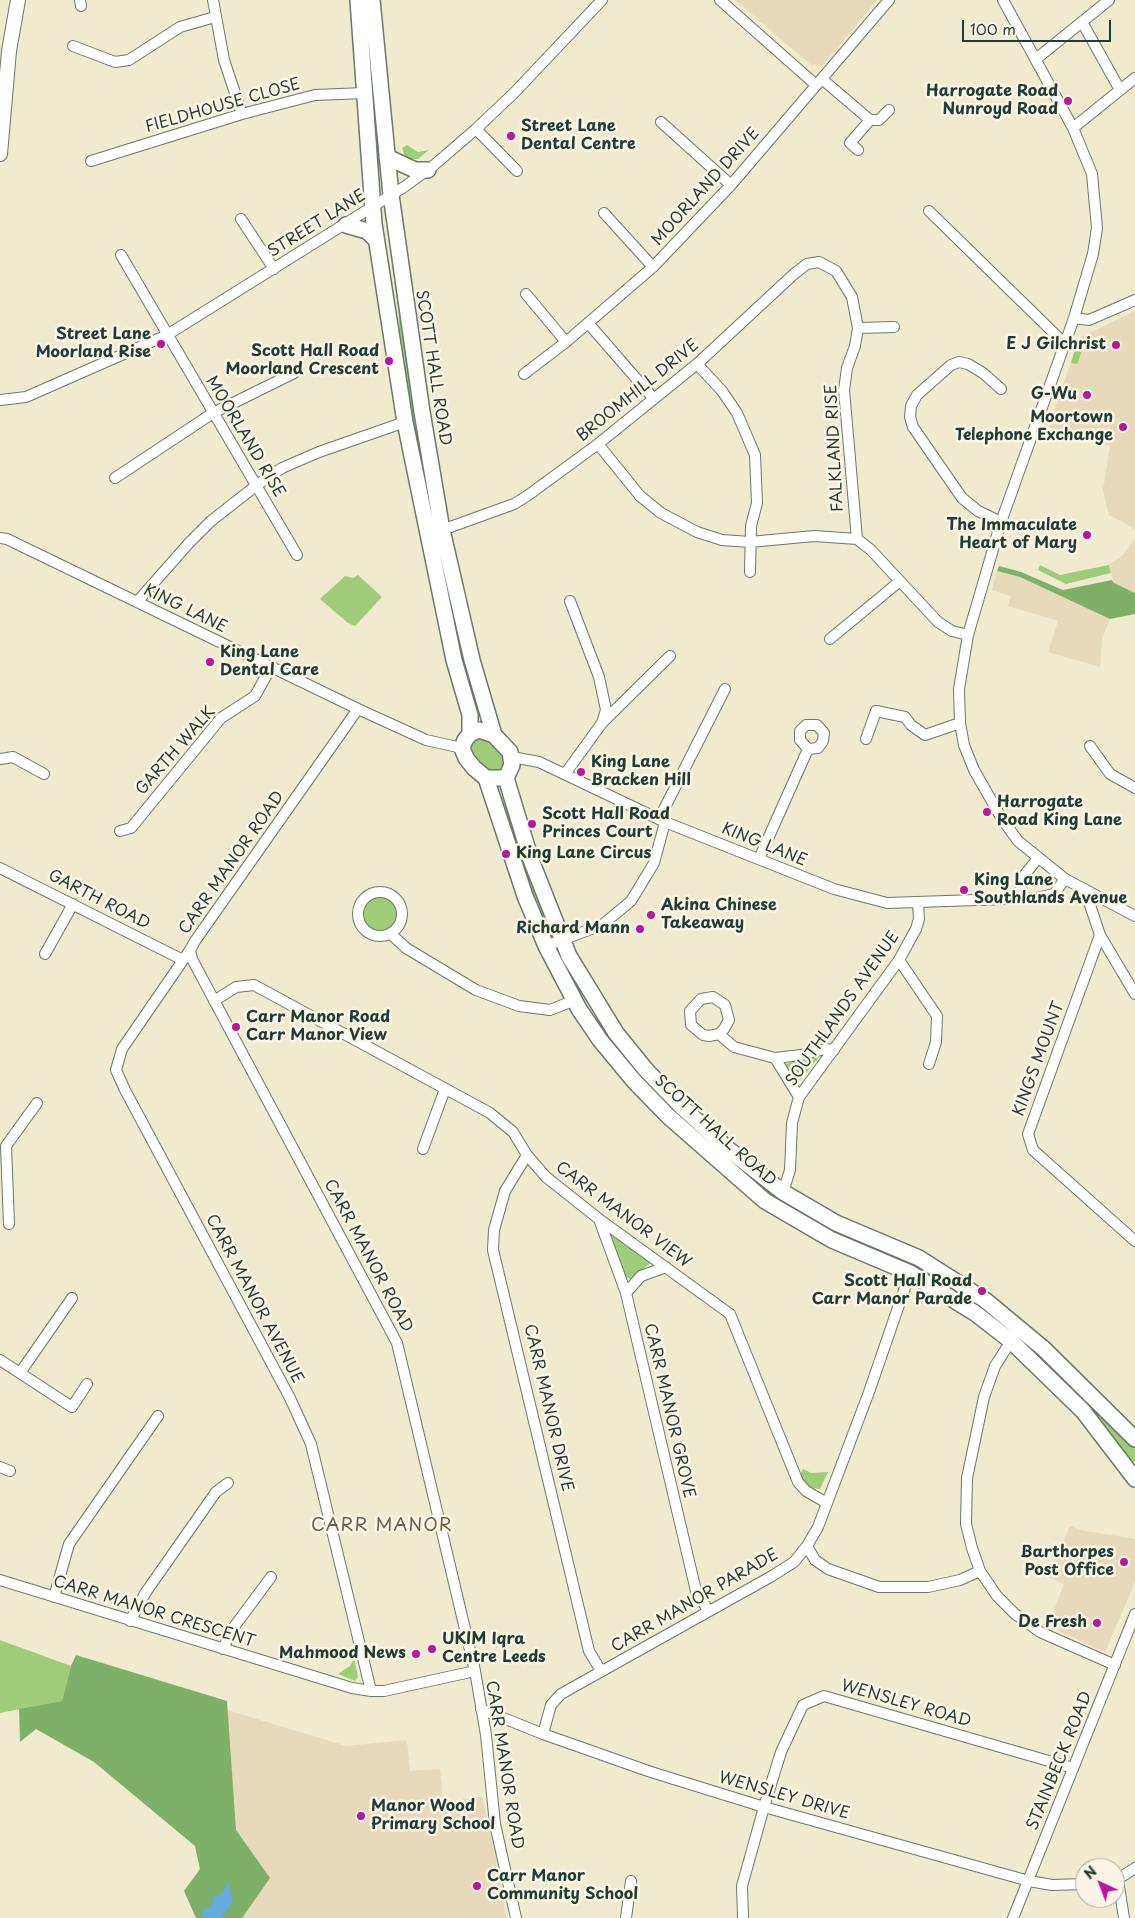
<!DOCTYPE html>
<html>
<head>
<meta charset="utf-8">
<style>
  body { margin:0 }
  #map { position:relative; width:1135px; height:1918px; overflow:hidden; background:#f0eacf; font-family:"Playpen Sans",sans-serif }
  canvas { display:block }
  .north { position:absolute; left:1075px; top:1858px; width:50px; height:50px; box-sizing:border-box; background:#fcf5e5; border:1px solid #a4ab9e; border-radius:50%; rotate:317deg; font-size:14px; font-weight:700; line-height:20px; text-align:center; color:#1f3d34 }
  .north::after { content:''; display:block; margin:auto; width:18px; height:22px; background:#b5179e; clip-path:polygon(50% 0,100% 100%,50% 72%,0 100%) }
  .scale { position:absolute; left:962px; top:20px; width:149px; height:22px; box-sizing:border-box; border:2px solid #1f3d34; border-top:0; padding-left:6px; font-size:15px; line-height:18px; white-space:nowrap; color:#1f3d34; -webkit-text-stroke:4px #fcf5e5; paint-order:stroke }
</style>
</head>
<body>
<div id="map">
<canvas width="1135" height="1918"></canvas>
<div class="north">N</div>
<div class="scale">100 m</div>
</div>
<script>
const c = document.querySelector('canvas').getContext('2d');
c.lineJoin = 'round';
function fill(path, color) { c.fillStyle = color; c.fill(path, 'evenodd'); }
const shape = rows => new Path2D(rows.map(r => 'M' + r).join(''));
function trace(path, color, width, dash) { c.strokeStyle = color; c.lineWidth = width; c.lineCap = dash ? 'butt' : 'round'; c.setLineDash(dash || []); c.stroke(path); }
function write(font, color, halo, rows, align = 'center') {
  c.font = font + ' "Playpen Sans",sans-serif'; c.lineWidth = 5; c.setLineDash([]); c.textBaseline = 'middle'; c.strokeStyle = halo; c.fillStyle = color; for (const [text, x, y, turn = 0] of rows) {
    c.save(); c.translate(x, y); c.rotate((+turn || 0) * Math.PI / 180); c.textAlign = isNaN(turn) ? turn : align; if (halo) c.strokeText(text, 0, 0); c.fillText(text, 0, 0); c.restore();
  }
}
const built = shape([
  [735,0,877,0,823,65,811,65],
  [1135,311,1135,529,1109,515,1103,490,1110,446,1049,427,1079,338],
  [1135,538,1135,593,1114,583,1109,565,1123,555],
  [997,571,1020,577,1110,619,1102,639,1100,667,1048,652,1058,621,1008,606,1011,596,992,590],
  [1070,1526,1080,1530,1135,1539,1135,1582,1105,1652,1048,1626,1064,1584,1048,1577],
  [227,1710,346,1746,407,1740,410,1771,440,1769,443,1802,482,1797,496,1854,506,1918,240,1918]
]);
const green = shape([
  [364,0,369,0,382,155,376,155],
  [407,145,418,152,429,150,418,159,406,159,402,148],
  [389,232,480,708,474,710,431,529,398,335,399,317],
  [1083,338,1085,342,1077,364,1071,363,1078,339],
  [1040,565,1060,575,1109,565,1111,573,1066,584,1038,570],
  [358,575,382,597,355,626,348,623,320,599,345,576,353,578],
  [480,737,489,737,507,760,500,770,493,771,487,768,473,755,471,746],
  [506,796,551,930,549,934,535,904,500,798],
  '362 914a18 18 0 1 1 36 0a18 18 0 1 1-36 0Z',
  [597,1017,769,1189,769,1193,767,1194,702,1141,620,1057,595,1019],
  [818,1055,819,1057,797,1084,786,1064],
  [781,1200,916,1264,943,1283,942,1284,844,1239,779,1203],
  [614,1234,652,1262,630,1279,625,1277,611,1237],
  [957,1289,1011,1328,1067,1381,1063,1384,955,1292],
  [1072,1384,1135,1449,1135,1460,1132,1463,1068,1388],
  [803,1469,811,1473,828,1472,820,1489,811,1488,803,1481,800,1475],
  [0,1640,71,1666,62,1701,0,1713],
  [354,1659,358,1677,355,1681,338,1674,350,1666]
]);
const forest = shape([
  [999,566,1021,572,1063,590,1112,580,1114,583,1135,593,1135,614,1110,619,1020,577,997,571],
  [76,1655,227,1701,236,1830,270,1878,242,1918,196,1918,184,1891,200,1869,195,1846,94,1762,36,1729,20,1742,19,1709,62,1701,71,1666]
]);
const water = shape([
  [228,1881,233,1901,222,1918,204,1918,202,1910,212,1905,214,1901,212,1898,222,1894]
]);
const minor = shape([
  [80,0,81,6],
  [213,0,224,60,242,114],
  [720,0,816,85],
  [1003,0,1073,128,1092,174,1097,228,1093,254,1074,318,1001,522,968,635,959,689,960,723,964,745,974,770,1002,819,1018,841,1065,879,1135,916],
  [1082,22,1120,90],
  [73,46,115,62,129,60,180,27,215,17],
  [1036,59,1109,0],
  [822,79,870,120,850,143,858,150],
  [870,120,879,120,889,110],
  [661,122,731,185],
  [1073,128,1135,78],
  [476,129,517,171],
  [91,161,242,114,315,95,365,93],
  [929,211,1064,343],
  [604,213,653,267],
  [241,219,274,269],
  [121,255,297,555],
  [526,294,566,342],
  [1074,318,1089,320,1135,300],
  [588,323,654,399],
  [858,328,894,327],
  [697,364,722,391,737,413,755,455,757,503,751,526,750,572],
  [524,374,566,342,653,267,731,185,889,0],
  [0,400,26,397,167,335,404,187,433,166,476,129,514,93,602,0],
  [598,444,640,496,661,513,697,532,722,540,750,542,814,536,857,539,871,550,938,622,952,631,968,635],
  [115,478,213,413,294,373],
  [1001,522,978,511,962,498,913,427,910,417,911,406,917,395,951,365,959,362,968,364,983,373,1001,389],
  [442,530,514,504,527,496,598,444,697,364,794,274,807,264,819,262,836,271,852,297,858,328,855,346,847,368,844,390,857,539],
  [0,538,7,539,358,709,426,740,462,748],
  [137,602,189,543,211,521,257,485,282,468,319,452,405,422],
  [830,639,900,581],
  [358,709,195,941,190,950,192,959,397,1343,475,1671,486,1735,495,1824,516,1918],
  [602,723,670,656],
  [866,739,876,711,905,717,911,725,925,735,960,723],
  [1090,746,1110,774,1135,788],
  [512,757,539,762,665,822,834,889,887,903,1036,898,1054,894,1065,879],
  [0,759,13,757,44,774],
  [565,774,602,723,606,710,599,677,570,601],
  [659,819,725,689],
  [120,831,131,828,221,718,255,696,271,667],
  [759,859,808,749,818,748,823,741,824,733,817,725,806,725,800,731,800,740,808,749],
  [0,868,183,960],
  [1085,890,1100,935,1135,994],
  '358 914a22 22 0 1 1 44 0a22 22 0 1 1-44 0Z',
  [1018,898,1026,873,1038,858],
  [391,934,406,948,476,990,519,1006,550,1010,575,1000],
  [1100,935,1028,1134,1033,1150,1135,1241],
  [546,946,602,925,631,901,654,863,665,822],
  [190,950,122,1049,116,1070,125,1090,290,1398,311,1444,371,1691],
  [45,954,73,904],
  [899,960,937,1016,936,1042,929,1064],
  [214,1001,236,987,254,985,490,1113,513,1132,527,1155,546,1177,599,1219,730,1314,798,1482,806,1491,827,1503],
  [719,1034,709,1036,703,1035,691,1025,690,1011,701,999,713,997,725,1005,729,1020,724,1029,719,1034,734,1047,775,1058,801,1055,825,1049,834,1050],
  [775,1058,799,1097],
  [423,1149,445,1089],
  [527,1155,505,1191,494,1230,493,1250,589,1651,601,1671],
  [783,1192,790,1170,792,1123,799,1097,899,960,916,929,919,919,918,903],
  [599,1219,626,1293,696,1591,708,1610],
  [9,1224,6,1146,37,1103],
  [626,1293,641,1276,666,1267],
  [1011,1341,995,1366,984,1397,967,1478,966,1524,972,1548,980,1571,997,1596,1015,1614,1040,1632,1115,1665],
  [0,1360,72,1407,87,1384],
  [20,1373,72,1298],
  [0,1467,10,1471],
  [807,1546,815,1560,828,1569,879,1587,928,1587,960,1580,980,1571],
  [0,1580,352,1688,371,1691,384,1691,475,1671],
  [54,1597,69,1544,158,1416],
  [130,1621,146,1592,216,1492,228,1483],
  [223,1649,231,1631,271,1577],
  [481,1709,543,1734,651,1772,764,1807,1029,1881,1052,1885,1085,1884],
  [543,1734,551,1705,561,1694,772,1576,794,1562,807,1546,818,1527,869,1392,910,1273],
  [1118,1880,1124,1918],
  [1115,1881,1135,1868],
  [626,1918,631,1881],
  [743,1918,742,1886,764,1807,781,1752,803,1705,824,1696,1073,1768],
  [1013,1918,1135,1614]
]);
const major = shape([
  [0,154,9,51,18,0]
]);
const highway = shape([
  [358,0,374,224,405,422,454,660,470,715,470,734],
  [372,0,391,195,422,412,442,530,472,660,494,735],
  [387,157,415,170,428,170],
  [346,225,367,231,376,240],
  [479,730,494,735,510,752,512,765,506,778,486,778,474,768,466,758,462,748,465,740,470,734,479,730],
  [486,778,525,896,546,946,579,1009,600,1040,634,1081,668,1116,765,1201,832,1240,910,1273,975,1313,1011,1341,1083,1411,1135,1479],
  [506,778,531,860,569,956,616,1033,646,1070,682,1107,728,1149,783,1192,836,1223,919,1258,985,1300,1044,1349,1135,1439]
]);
const markers = [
  [1068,101,5,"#b5179e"],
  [511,136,5,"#b5179e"],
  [161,344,5,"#b5179e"],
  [1116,345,5,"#b5179e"],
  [389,361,5,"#b5179e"],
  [1087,395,5,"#b5179e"],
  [1123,427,5,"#b5179e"],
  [1087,535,5,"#b5179e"],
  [210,662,5,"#b5179e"],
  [581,772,5,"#b5179e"],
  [987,812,5,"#b5179e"],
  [532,824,5,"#b5179e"],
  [506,854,5,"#b5179e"],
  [964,890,5,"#b5179e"],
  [651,915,5,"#b5179e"],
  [640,929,5,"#b5179e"],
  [236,1027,5,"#b5179e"],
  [982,1291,5,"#b5179e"],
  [1124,1562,5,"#b5179e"],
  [1097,1623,5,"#b5179e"],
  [432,1649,5,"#b5179e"],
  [416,1654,5,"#b5179e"],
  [361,1816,5,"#b5179e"],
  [477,1886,5,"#b5179e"]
];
const poiNames = [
  ["Harrogate Road",1058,92],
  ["Nunroyd Road",1058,110],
  ["Street Lane",521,127,"left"],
  ["Dental Centre",521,145,"left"],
  ["Street Lane",151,335],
  ["Moorland Rise",151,353],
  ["E J Gilchrist",1106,345],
  ["Scott Hall Road",379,352],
  ["Moorland Crescent",379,370],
  ["G-Wu",1077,395],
  ["Moortown",1113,418],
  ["Telephone Exchange",1113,436],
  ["The Immaculate",1077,526],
  ["Heart of Mary",1077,544],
  ["King Lane",220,653,"left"],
  ["Dental Care",220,671,"left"],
  ["King Lane",591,763,"left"],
  ["Bracken Hill",591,781,"left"],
  ["Harrogate",997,803,"left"],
  ["Road King Lane",997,821,"left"],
  ["Scott Hall Road",542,815,"left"],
  ["Princes Court",542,833,"left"],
  ["King Lane Circus",516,854,"left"],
  ["King Lane",974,881,"left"],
  ["Southlands Avenue",974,899,"left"],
  ["Akina Chinese",661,906,"left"],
  ["Takeaway",661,924,"left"],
  ["Richard Mann",630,929],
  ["Carr Manor Road",246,1018,"left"],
  ["Carr Manor View",246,1036,"left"],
  ["Scott Hall Road",972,1282],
  ["Carr Manor Parade",972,1300],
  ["Barthorpes",1114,1553],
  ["Post Office",1114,1571],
  ["De Fresh",1087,1623],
  ["UKIM Iqra",442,1640,"left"],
  ["Centre Leeds",442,1658,"left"],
  ["Mahmood News",406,1654],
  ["Manor Wood",371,1807,"left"],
  ["Primary School",371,1825,"left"],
  ["Carr Manor",487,1877,"left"],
  ["Community School",487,1895,"left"]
];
const streetNames = [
  ["FIELDHOUSE CLOSE",223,106,-16],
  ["MOORLAND DRIVE",706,187,-48],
  ["STREET LANE",317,224,-32],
  ["SCOTT HALL ROAD",433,368,81],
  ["BROOMHILL DRIVE",638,391,-39],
  ["MOORLAND RISE",245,437,59],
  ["FALKLAND RISE",835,448,-93],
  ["KING LANE",185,609,26],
  ["GARTH WALK",176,751,-49],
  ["KING LANE",764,845,22],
  ["CARR MANOR ROAD",232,863,-55],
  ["GARTH ROAD",99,900,27],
  ["SOUTHLANDS AVENUE",843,1009,-55],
  ["KINGS MOUNT",1039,1059,-70],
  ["SCOTT HALL ROAD",715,1131,42],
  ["CARR MANOR VIEW",623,1215,37],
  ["CARR MANOR ROAD",368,1256,62],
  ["CARR MANOR AVENUE",254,1299,62],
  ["CARR MANOR DRIVE",548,1408,77],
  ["CARR MANOR GROVE",669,1411,77],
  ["CARR MANOR PARADE",695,1601,-30],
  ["CARR MANOR CRESCENT",154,1612,17],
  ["WENSLEY ROAD",906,1704,16],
  ["STAINBECK ROAD",1060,1761,-68],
  ["CARR MANOR ROAD",504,1765,81],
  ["WENSLEY DRIVE",784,1796,16]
];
const neighbourhoodNames = [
  ["CARR MANOR",382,1526]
];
fill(built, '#e6daba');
fill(green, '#9fcc79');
fill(forest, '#7fb069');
fill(water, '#66addd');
trace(minor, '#687a6a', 12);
trace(major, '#687a6a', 16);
trace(highway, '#687a6a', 18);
trace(minor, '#fff', 10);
trace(major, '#fff', 14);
trace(highway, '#fff', 15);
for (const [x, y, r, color] of markers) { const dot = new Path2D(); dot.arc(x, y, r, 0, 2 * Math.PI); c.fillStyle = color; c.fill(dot); trace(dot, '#fcf5e5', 2); }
write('bold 16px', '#1f3d34', '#fcf5e5', poiNames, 'right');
write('16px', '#1f3d34', '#fcf5e5', streetNames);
c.letterSpacing = '1px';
write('18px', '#62644e', '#fcf5e5', neighbourhoodNames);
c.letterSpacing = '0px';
</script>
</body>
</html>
